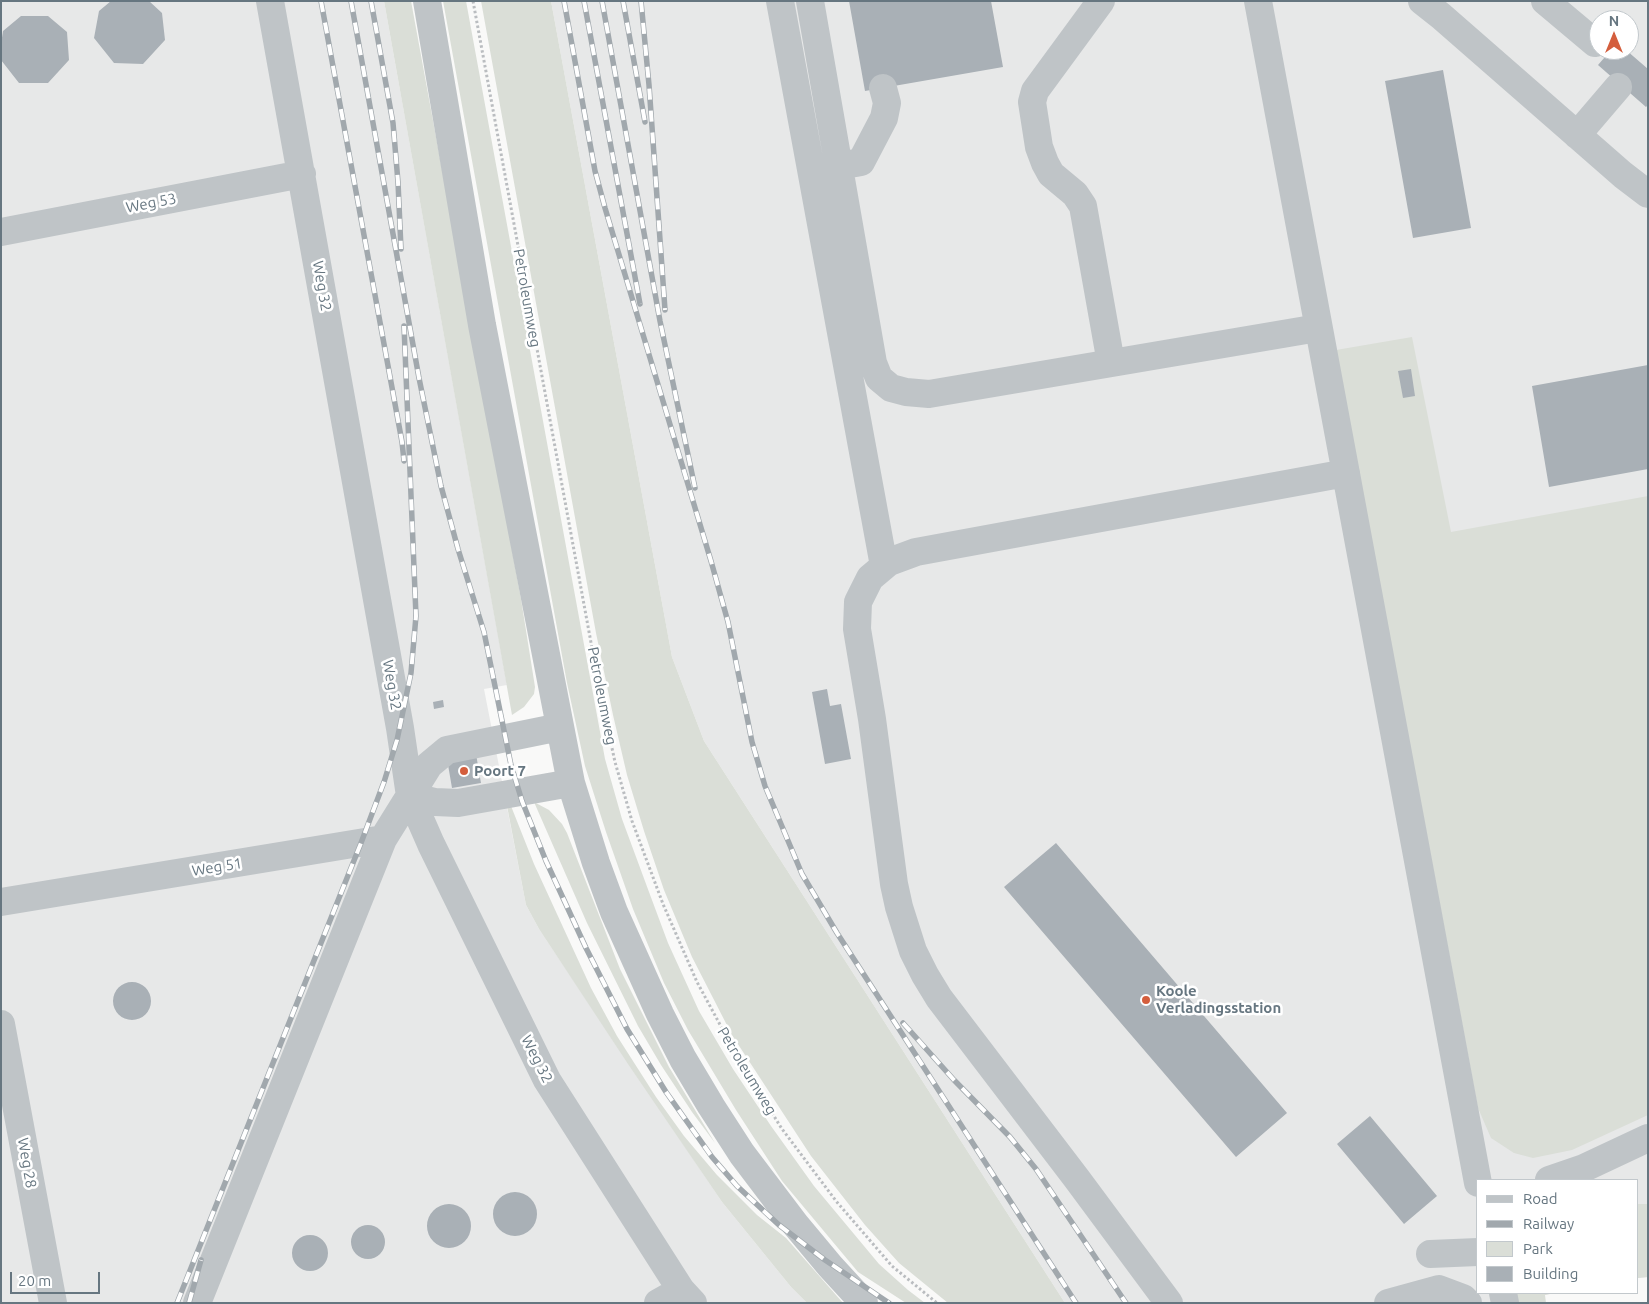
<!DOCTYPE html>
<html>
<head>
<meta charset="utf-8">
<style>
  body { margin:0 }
  #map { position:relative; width:1649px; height:1304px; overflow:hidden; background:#f9f9f8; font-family:Ubuntu,sans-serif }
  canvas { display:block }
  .frame { position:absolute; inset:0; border:2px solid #667680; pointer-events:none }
  .legend { position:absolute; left:1476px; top:1179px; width:162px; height:115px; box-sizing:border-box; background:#fff; border:1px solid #c2c8cc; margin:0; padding:6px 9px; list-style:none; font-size:15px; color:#667680 }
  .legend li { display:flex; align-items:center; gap:10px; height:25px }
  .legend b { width:25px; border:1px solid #c2c8cc }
  .north { position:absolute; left:1589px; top:10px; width:50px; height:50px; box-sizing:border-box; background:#fff; border:1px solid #c2c8cc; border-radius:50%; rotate:0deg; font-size:14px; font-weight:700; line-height:20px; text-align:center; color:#667680 }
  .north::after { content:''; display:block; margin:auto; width:18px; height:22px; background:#d45e3d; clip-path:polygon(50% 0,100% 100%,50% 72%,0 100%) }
  .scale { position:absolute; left:10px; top:1272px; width:90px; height:22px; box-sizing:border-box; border:2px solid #667680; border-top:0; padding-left:6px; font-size:15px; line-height:18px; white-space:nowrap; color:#667680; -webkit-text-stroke:4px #fff; paint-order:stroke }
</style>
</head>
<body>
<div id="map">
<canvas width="1649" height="1304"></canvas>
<div class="frame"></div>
<ul class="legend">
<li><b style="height:6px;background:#bfc4c7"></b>Road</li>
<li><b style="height:6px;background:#a1a8ad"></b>Railway</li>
<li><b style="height:14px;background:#daded7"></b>Park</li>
<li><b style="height:14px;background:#a9b0b6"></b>Building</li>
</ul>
<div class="north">N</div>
<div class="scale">20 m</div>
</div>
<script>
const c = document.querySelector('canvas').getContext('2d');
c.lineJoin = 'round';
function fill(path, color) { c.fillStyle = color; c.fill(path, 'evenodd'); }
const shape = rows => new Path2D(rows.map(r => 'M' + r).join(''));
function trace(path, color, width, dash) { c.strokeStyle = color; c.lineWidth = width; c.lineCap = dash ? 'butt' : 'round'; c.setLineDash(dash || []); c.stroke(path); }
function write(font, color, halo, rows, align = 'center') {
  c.font = font + ' Ubuntu,sans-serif'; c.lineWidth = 5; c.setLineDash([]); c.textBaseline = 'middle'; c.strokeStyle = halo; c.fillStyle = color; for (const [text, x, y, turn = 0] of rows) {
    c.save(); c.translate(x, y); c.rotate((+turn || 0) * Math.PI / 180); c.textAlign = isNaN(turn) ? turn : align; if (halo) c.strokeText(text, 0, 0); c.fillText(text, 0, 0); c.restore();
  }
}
const built = shape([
  [1,1,384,1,507,685,484,689,526,905,539,929,722,1202,791,1287,807,1303,1,1303],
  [551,1,1648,1,1648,1277,1638,1278,1638,1180,1478,1180,1478,1293,1555,1293,1515,1300,1516,1303,1065,1303,704,741,672,657],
  [1599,20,1629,20,1629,50,1599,50]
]);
const green = shape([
  [384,1,411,1,521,599,535,687,534,694,524,707,512,715],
  [443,1,466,1,605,759,622,819,649,892,668,943,699,1011,733,1069,771,1126,814,1186,879,1264,908,1290,925,1303,906,1303,858,1272,782,1181,736,1110,688,1030,664,983,633,909,606,832,585,766,567,683],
  [481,1,551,1,672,657,704,741,1065,1303,948,1303,899,1263,865,1225,811,1156,732,1035,692,957,664,890,644,831,627,775,613,715,596,633],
  [1412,337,1451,532,1648,496,1648,1115,1572,1150,1533,1158,1514,1153,1491,1138,1478,1108,1336,350],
  [534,802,549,810,562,824,567,833,620,969,669,1067,715,1143,692,1112,661,1065,638,1026,587,923],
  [507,806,511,806,534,864,591,988,617,1036,656,1097,684,1136,717,1175,757,1215,786,1238,843,1303,807,1303,791,1287,722,1202,628,1064,539,929,526,905],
  [1638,1204,1648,1204,1648,1277,1638,1278],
  [1514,1293,1555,1293,1545,1295,1546,1303,1516,1303]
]);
const building = shape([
  [111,1,149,1,162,13,165,40,143,64,114,63,94,38,99,11],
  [849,1,991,1,1003,67,865,91],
  [21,16,48,16,67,32,69,60,48,83,19,83,1,60,1,44,3,31],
  [1611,50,1626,50,1648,69,1648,105,1646,107,1598,65],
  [1443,70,1471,228,1413,238,1385,81],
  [1648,365,1648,469,1549,487,1532,386],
  [1411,369,1415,396,1403,398,1398,371],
  [827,689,830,706,841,704,851,759,825,764,812,692],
  [443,700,444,707,434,709,433,702],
  [476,754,481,783,452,788,447,759],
  [1056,843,1287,1113,1236,1157,1004,887],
  '113 1001a19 19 0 1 1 38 0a19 19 0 1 1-38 0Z',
  [1370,1116,1437,1196,1404,1224,1337,1144],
  '493 1214a22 22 0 1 1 44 0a22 22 0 1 1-44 0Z',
  '427 1226a22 22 0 1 1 44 0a22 22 0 1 1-44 0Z',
  '351 1242a17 17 0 1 1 34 0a17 17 0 1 1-34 0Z',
  '292 1253a18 18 0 1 1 36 0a18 18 0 1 1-36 0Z'
]);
const path = shape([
  [473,1,601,697,615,762,632,821,663,904,697,982,738,1058,782,1129,836,1201,892,1266,937,1303]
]);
const minor = shape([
  [270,1,400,728,410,796,431,844,547,1080,681,1290,693,1303],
  [427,1,482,325,571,783,596,863,614,912,660,1014,683,1059,711,1106,742,1154,795,1224,830,1266,864,1303],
  [780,1,884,566],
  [810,1,873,363,879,378,891,388,906,392,929,394,1318,328],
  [1101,1,1035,91,1032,102,1039,147,1045,163,1051,174,1075,194,1083,206,1111,363],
  [1258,1,1478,1183],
  [1422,1,1441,16,1623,175,1648,194],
  [1545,1,1595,43],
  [1577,135,1618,87],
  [839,166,861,162,884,118,887,103,883,88],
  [1,232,302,174],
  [410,796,435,802,458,803,571,783],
  [1,902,383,839,429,765,447,750,560,727],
  [1,1024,53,1303],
  [1549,1180,1584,1168,1648,1138],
  [1430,1254,1478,1252],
  [1503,1293,1505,1303],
  [197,1303,383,839],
  [658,1303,681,1290],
  [1169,1303,1077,1179,939,998,925,975,913,951,899,907,894,884,872,719,857,629,858,602,870,578,889,562,916,552,1346,473],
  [1388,1303,1439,1289,1463,1298,1468,1303]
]);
const rail = shape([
  [321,1,402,442,404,461],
  [351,1,419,378,441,486,458,549,484,632,511,765,522,801,546,861,586,948,627,1029,666,1092,712,1157,737,1186,779,1225,825,1260,889,1303],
  [371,1,393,123,398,182,401,249],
  [564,1,595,171,605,208,711,561,728,622,752,742,765,786,802,874,837,933,1076,1303],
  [584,1,640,304],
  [602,1,660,321,695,488],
  [623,1,645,122],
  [641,1,649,85,665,310],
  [903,1023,954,1080,1010,1137,1036,1169,1126,1303],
  [177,1303,361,843,384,782,397,740,411,673,416,616,404,326],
  [189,1303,201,1260]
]);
const markers = [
  [464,771,5,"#d45e3d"],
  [1146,1000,5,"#d45e3d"]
];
const streetNames = [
  ["Weg 53",151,203,-11],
  ["Weg 32",322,286,80],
  ["Petroleumweg",527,298,80],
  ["Weg 32",392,685,80],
  ["Petroleumweg",602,696,79],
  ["Weg 51",217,867,-9],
  ["Weg 32",537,1059,63],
  ["Petroleumweg",747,1071,59],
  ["Weg 28",27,1163,80]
];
const poiNames = [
  ["Poort 7",474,771],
  ["Koole",1156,991],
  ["Verladingsstation",1156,1008]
];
fill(built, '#e7e8e8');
fill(green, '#daded7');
fill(building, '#a9b0b6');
trace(path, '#babdc0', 3, [2.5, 2.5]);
trace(minor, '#bfc4c7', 28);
trace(rail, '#a1a8ad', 5.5);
trace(rail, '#fff', 4, [11]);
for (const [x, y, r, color] of markers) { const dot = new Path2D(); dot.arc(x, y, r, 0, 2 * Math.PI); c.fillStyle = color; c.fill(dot); trace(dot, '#fff', 2); }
write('15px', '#667680', '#fff', streetNames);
write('bold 15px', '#667680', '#fff', poiNames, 'left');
</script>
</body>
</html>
